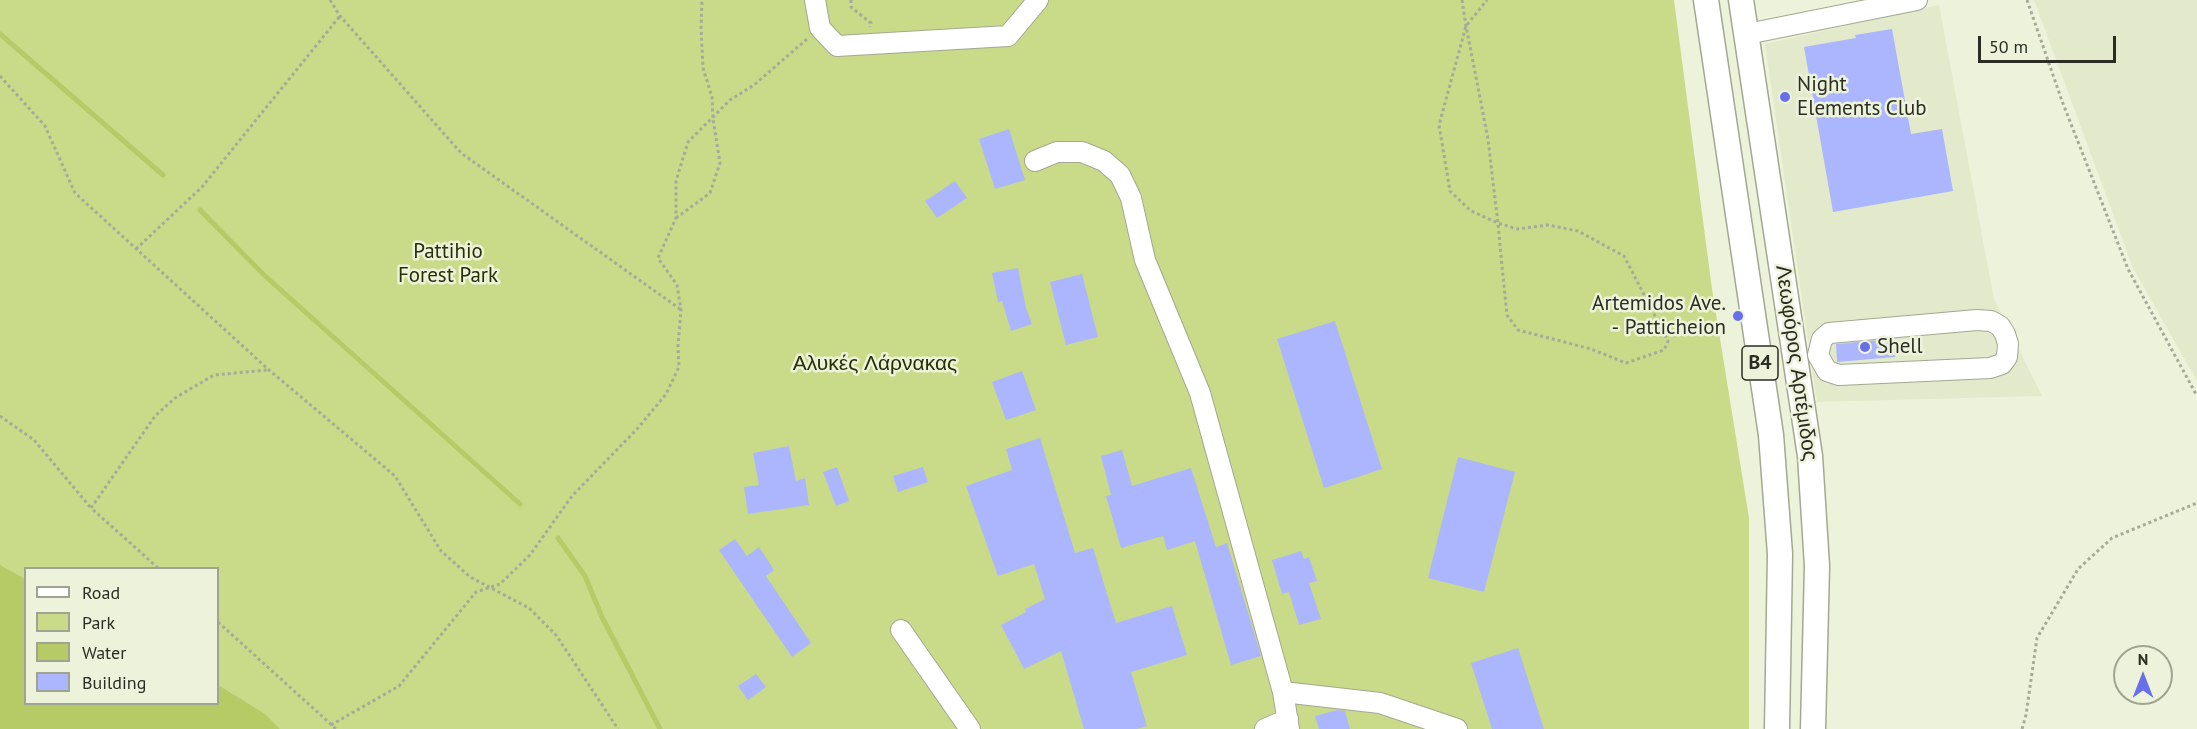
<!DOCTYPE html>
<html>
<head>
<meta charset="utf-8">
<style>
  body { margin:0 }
  #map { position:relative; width:2197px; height:729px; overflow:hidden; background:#edf3db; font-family:"PT Sans",sans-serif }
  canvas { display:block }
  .legend { position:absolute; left:24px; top:567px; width:195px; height:138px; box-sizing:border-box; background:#edf3db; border:2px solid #9fa492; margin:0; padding:8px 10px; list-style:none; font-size:18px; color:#2b2d24 }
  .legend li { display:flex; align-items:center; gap:12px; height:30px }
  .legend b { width:30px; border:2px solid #9fa492 }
  .north { position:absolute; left:2113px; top:645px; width:60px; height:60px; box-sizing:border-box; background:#edf3db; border:2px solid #9fa492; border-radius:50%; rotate:0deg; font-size:16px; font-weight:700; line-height:24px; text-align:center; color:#2b2d24 }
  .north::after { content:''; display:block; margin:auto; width:21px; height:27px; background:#696fe8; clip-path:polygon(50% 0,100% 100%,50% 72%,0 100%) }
  .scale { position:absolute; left:1978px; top:36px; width:138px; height:27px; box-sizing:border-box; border:3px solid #2b2d24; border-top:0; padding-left:8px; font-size:18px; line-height:21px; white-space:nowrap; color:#2b2d24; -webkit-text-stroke:4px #edf3db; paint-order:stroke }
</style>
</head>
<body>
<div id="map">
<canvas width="2197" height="729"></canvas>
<ul class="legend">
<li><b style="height:8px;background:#fff"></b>Road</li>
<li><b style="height:16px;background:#c9db89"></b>Park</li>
<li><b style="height:16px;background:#b6ca66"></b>Water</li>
<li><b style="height:16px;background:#acb6fe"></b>Building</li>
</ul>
<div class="north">N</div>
<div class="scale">50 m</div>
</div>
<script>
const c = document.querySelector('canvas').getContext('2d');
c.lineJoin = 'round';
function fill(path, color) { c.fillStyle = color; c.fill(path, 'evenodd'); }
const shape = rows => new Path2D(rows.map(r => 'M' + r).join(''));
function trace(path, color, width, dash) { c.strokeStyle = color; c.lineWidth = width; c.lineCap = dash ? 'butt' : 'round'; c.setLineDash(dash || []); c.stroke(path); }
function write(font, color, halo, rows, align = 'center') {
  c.font = font + ' "PT Sans",sans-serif'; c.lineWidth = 5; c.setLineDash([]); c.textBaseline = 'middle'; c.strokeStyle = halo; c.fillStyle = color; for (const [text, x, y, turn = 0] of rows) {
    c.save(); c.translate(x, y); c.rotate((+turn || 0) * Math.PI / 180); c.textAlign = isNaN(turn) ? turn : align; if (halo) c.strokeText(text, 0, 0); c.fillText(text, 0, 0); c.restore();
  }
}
const built = shape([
  [2034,0,2197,0,2197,381,2133,268],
  [1939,5,1994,299,2042,396,1817,402,1765,44]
]);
const green = shape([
  [0,0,1674,0,1712,289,1749,518,1749,729,0,729],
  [26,568,218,568,218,704,26,704]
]);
const water = shape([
  [0,565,25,579,26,704,218,704,218,685,265,714,280,729,0,729]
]);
const stream = shape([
  [0,34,163,175],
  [200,210,264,275,520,504],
  [558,538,585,576,602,617,660,729]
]);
const building = shape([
  [1892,29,1911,134,1942,129,1953,191,1833,212,1804,47,1856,38,1855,35],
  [1009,129,1025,180,995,189,979,139],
  [955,181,967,198,937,218,925,201],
  [1018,268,1026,308,1032,324,1011,331,1002,301,998,302,992,273],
  [1082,274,1098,337,1066,345,1050,282],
  [1335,321,1382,469,1324,488,1277,339],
  [1893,339,1895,357,1837,362,1836,344],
  [1022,371,1036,410,1006,420,992,382],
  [1040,438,1075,553,1093,548,1116,623,1172,606,1187,655,1131,672,1147,726,1137,729,1084,729,1061,651,1024,669,1001,625,1026,612,1025,609,1045,599,1034,564,998,576,966,486,1012,470,1006,449],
  [789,446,796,481,805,478,809,505,748,514,744,487,759,485,753,453],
  [1122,450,1132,486,1191,468,1216,547,1227,543,1261,656,1231,665,1195,541,1167,550,1163,536,1121,548,1106,496,1111,495,1101,456],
  [1458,457,1515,472,1484,592,1428,578],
  [837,467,849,501,836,506,823,472],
  [923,467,928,482,898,492,893,476],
  [735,539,747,556,759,547,774,570,766,576,811,643,792,657,719,550],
  [1301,551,1304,559,1309,557,1317,581,1309,583,1321,619,1299,625,1289,592,1282,594,1272,560],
  [1518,648,1544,729,1492,729,1471,663],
  [756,674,766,687,748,700,738,686],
  [1337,710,1345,711,1350,729,1319,729,1315,716]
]);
const path = shape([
  [330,0,340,16,461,153,680,309],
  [851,0,851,7,871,23,870,27],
  [1462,0,1466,26,1488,139,1495,199,1498,223,1501,256,1507,315,1518,330,1591,349,1626,363,1664,350,1668,341,1624,256,1578,231,1548,225,1517,229,1498,223,1471,211,1450,191,1439,125,1466,26,1487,0],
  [2027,0,2062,101,2128,269,2197,396],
  [0,76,45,126,75,193,269,370,395,476,441,551,470,577,529,608,556,635,618,729],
  [676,218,710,193,720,163,713,119,712,97,703,68,701,28,702,0],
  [136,249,202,187,340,16],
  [0,416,34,440,91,508],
  [158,568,91,508,155,416,175,398,214,375,267,370],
  [218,622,336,729],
  [331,725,399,686,476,592,500,584,530,555,572,496,638,428,666,394,679,367,678,346,681,310,677,285,658,258,676,218,676,181,688,142,730,100,754,85,807,39],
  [2022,729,2026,715,2037,638,2078,569,2112,538,2197,503]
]);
const minor = shape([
  [815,0,820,28,837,46,1008,36,1038,0],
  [1747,34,1917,0],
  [1035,161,1057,152,1082,152,1104,161,1120,175,1131,198,1145,260,1200,393,1283,692,1289,729],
  [1977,320,1991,321,2000,326,2005,334,2008,344,2007,357,2002,364,1990,368,1839,375,1827,371,1818,355,1822,339,1829,333,1977,320],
  [901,630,970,729],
  [1283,692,1380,703,1457,729],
  [1265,729,1288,719]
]);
const major = shape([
  [1706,0,1771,435,1780,554,1777,729],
  [1741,0,1810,456,1817,566,1813,729]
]);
const markers = [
  [1785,97,6,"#696fe8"],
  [1738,316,6,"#696fe8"],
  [1865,347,6,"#696fe8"]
];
const shields = [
  [1760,363,36]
];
const shieldNames = [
  ["B4",1760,363]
];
const poiNames = [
  ["Night",1797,85],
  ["Elements Club",1797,109],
  ["Artemidos Ave.",1726,304,"right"],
  ["- Patticheion",1726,328,"right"],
  ["Shell",1877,347]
];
const parkNames = [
  ["Pattihio",448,252],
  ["Forest Park",448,276],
  ["Αλυκές Λάρνακας",875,364]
];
const streetNames = [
  ["Λεωφόρος Αρτέμιδος",1796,363,82]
];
fill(built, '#e2eacb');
fill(green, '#c9db89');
fill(water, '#b6ca66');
trace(stream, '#b6ca66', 5);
fill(building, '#acb6fe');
trace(minor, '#a2a891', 22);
trace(major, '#a2a891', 27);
trace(path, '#a6aa98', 3, [3, 3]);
trace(minor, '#fff', 20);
trace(major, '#fff', 24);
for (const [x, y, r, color] of markers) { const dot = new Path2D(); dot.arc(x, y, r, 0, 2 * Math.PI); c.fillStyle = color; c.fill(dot); trace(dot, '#edf3db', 2); }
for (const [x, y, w] of shields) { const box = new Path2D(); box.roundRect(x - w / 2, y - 17, w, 34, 4.5); c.fillStyle = '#edf3db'; c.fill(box); trace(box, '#2b2d24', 1.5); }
write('bold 20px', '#2b2d24', null, shieldNames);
write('21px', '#2b2d24', '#edf3db', poiNames, 'left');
write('21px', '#283005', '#edf3db', parkNames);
write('21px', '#2b2d24', '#edf3db', streetNames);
</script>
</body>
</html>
